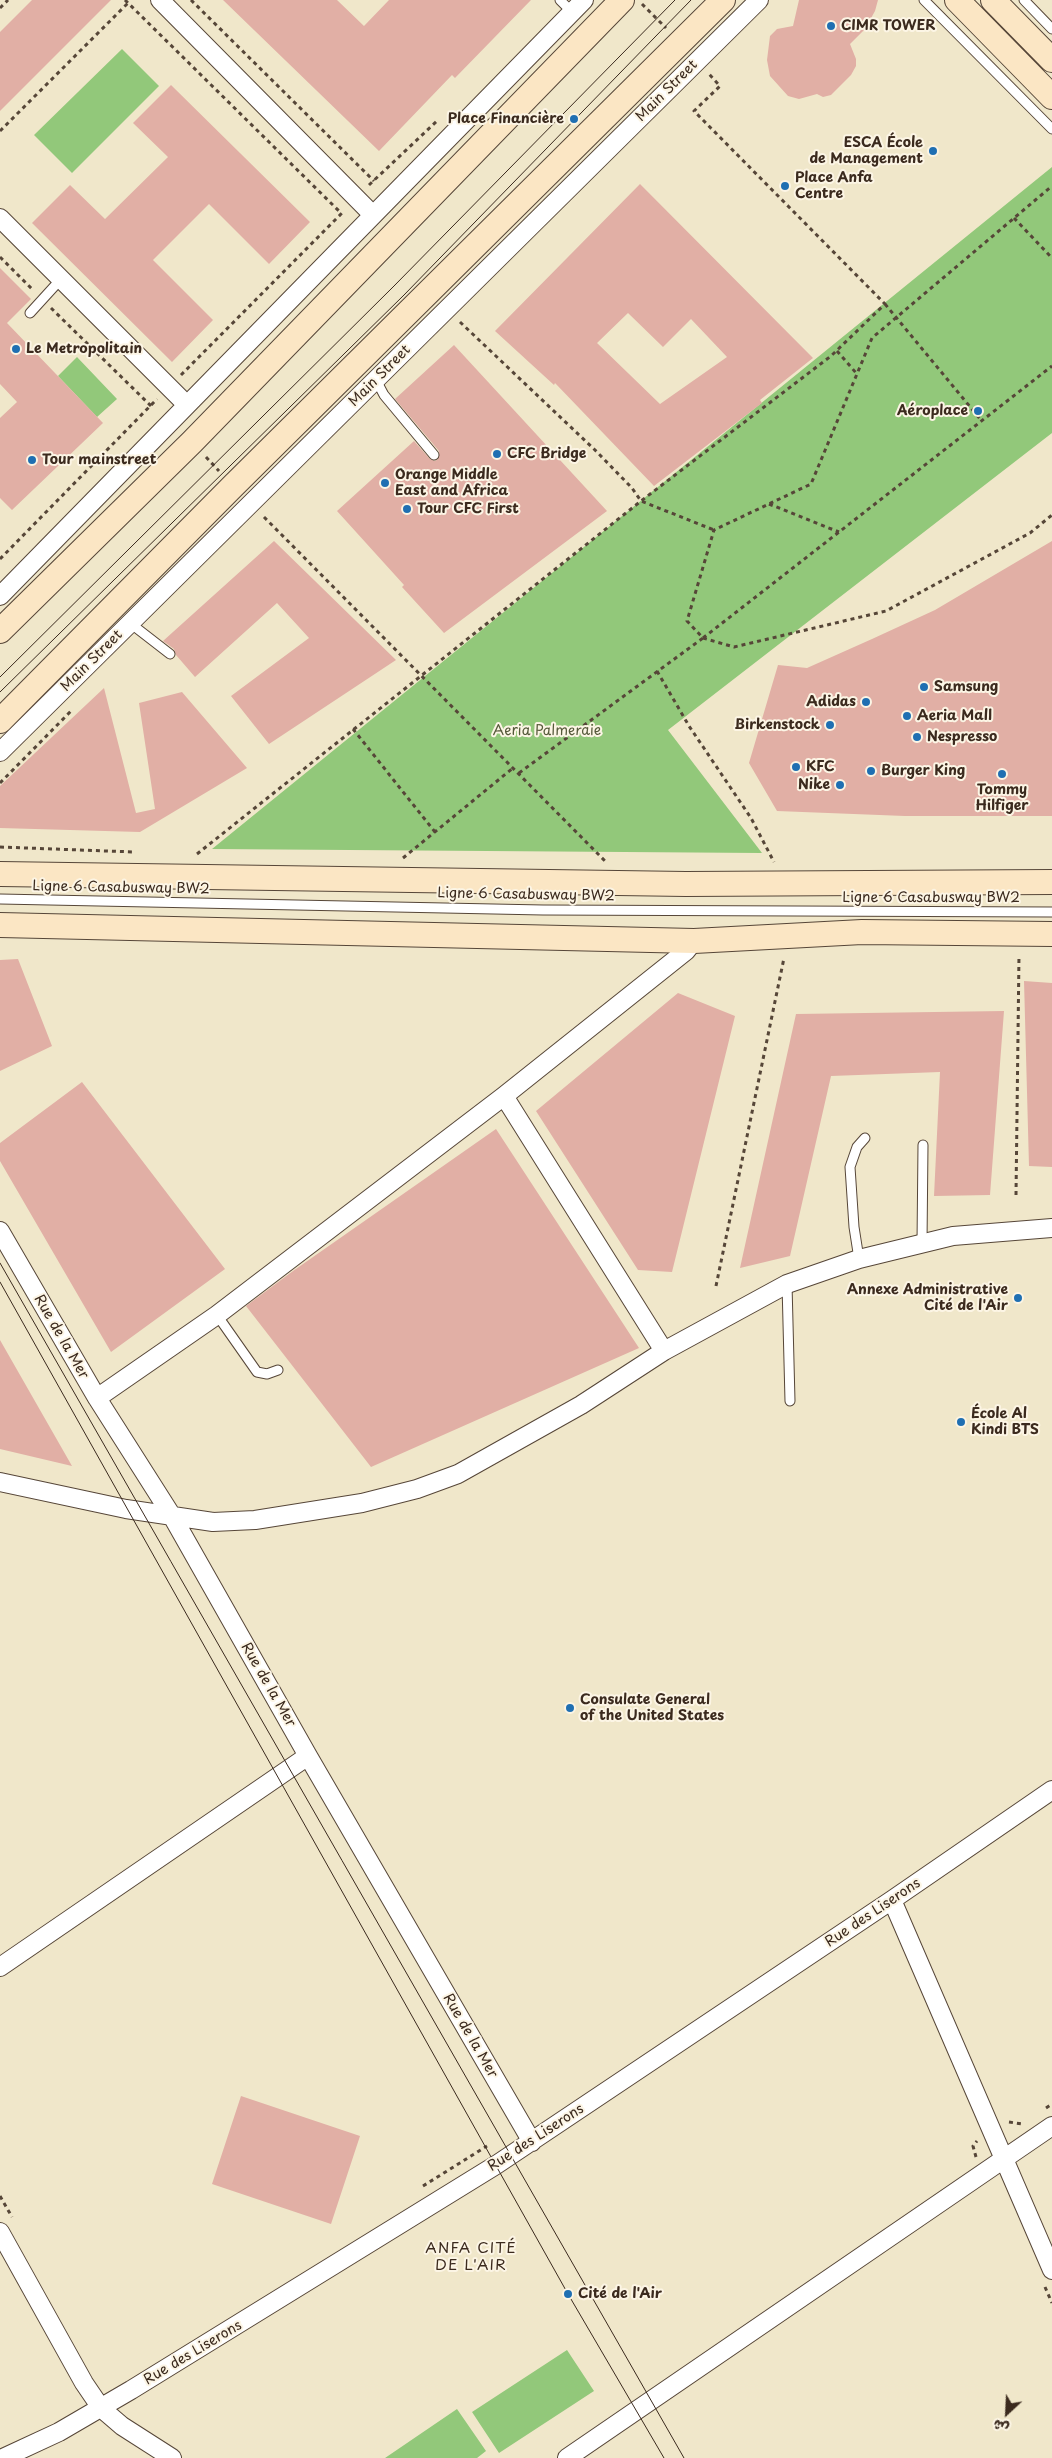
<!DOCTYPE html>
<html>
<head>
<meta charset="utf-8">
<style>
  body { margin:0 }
  #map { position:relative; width:1052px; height:2458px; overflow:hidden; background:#f0e7ca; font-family:"Playpen Sans","Playpen Sans Arabic",sans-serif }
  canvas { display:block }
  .north { position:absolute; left:982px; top:2388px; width:50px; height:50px; -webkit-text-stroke:4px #fcf5e5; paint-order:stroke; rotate:205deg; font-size:14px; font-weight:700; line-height:20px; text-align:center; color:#3b2a1e }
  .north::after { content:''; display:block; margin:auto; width:18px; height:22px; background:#3b2a1e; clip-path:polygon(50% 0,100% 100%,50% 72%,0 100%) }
</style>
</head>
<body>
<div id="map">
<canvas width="1052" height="2458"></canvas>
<div class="north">ش</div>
</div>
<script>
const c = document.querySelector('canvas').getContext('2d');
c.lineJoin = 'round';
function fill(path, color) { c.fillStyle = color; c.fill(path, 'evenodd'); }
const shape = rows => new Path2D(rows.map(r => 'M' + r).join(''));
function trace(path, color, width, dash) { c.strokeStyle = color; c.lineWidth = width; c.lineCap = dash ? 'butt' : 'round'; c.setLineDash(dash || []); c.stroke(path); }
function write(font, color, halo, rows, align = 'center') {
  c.font = font + ' "Playpen Sans",sans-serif'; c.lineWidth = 4; c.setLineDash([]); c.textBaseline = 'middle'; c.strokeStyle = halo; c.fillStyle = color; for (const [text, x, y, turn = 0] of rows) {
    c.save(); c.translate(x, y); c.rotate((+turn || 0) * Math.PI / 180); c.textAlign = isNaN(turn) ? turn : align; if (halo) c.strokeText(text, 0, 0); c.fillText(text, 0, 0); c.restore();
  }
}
const green = shape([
  [122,49,159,86,72,173,34,135],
  [1052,167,1052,433,668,730,762,853,212,849],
  [77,357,117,399,97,417,58,376],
  [567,2350,594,2391,499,2453,472,2412],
  [457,2409,486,2451,477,2458,385,2458]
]);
const building = shape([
  [32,0,111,0,0,111,0,32],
  [223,0,337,0,364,26,389,0,531,0,455,78,452,75,379,151],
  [799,0,878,0,875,11,865,29,850,44,856,59,856,66,851,75,831,95,823,97,817,94,799,99,788,96,770,76,767,60,770,36,777,29,793,26],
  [171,85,310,222,269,264,209,204,153,260,213,320,172,362,32,223,70,185,105,219,168,157,133,123],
  [640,184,813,358,760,400,762,403,654,486,555,383,554,385,495,331],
  [628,313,663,347,691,319,727,357,660,404,597,343],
  [0,268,31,299,7,323,103,423,12,510,0,498,0,418,17,402,0,384],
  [454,345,607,511,444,633,402,587,404,585,337,511,414,441,430,459,435,461,438,459,439,451,395,399],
  [274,541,396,660,269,744,231,696,309,638,277,603,195,677,176,655,174,649,163,641],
  [1052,541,1052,816,905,816,777,811,749,763,778,665,807,668,872,639,935,610],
  [104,688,136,813,155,809,139,703,182,692,247,768,140,832,0,828,0,786],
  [18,959,52,1046,0,1071,0,960],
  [1024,981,1052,983,1052,1167,1029,1166],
  [678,993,735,1016,672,1272,638,1270,536,1111],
  [1004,1011,990,1195,934,1196,940,1072,831,1076,790,1256,740,1268,796,1014],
  [82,1082,225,1269,111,1352,0,1161,0,1143],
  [496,1129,639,1348,371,1467,246,1306,293,1271],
  [0,1340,72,1466,0,1449],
  [241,2096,360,2136,331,2224,212,2184]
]);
const path = shape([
  [125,0,341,213],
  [191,0,374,181],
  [642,4,666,28],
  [0,8,8,0],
  [0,131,128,3],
  [369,185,437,121],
  [1014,218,1052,258],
  [0,257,33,290],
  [885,304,981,420],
  [51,308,151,406],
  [460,322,595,450,632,488,641,501,714,530],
  [837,351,857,374],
  [181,375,344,211],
  [206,457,219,471],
  [769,504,839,532],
  [264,517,606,862],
  [0,559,157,399],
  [703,638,1052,366],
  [703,638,734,647,886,611,1030,533,1052,515],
  [657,671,689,726,751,818,774,862],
  [353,729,435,832],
  [519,773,703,638,687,621,714,530,811,484,872,338,1052,186],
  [0,783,73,709],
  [0,847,134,852],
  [197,854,641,501,831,356,885,304,694,111,720,86,709,74],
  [403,858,513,768],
  [1016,1195,1019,955],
  [716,1286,784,958],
  [1046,2108,1052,2104],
  [1009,2122,1022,2124],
  [976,2157,973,2146,977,2141],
  [423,2186,487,2146],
  [0,2196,12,2217],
  [1045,2287,1052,2303]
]);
const lane = shape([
  [560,0,572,12],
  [924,0,1052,129],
  [1024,0,1052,29],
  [30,313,61,279],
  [376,380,384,395,434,455],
  [130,623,170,654],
  [0,899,543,910,1052,912],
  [922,1243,923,1145],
  [859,1259,854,1227,850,1167,857,1147,865,1138],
  [787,1284,790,1401],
  [217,1315,257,1372,267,1374,278,1370]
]);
const street = shape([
  [160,0,373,215],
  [0,218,187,405],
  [0,596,584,0],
  [0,752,759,0],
  [504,1096,664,1351],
  [0,1231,97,1398,172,1516,308,1756,532,2142],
  [97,1398,217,1315,504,1096,686,951,694,941],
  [0,1482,126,1509,213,1522,255,1520,362,1503,417,1489,458,1474,581,1405,664,1351,787,1284,859,1259,953,1236,1052,1228],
  [892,1900,1052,2270],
  [0,1967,308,1756],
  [0,2232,84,2383,101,2408,122,2426,172,2458],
  [3,2458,59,2432,131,2390,496,2165,892,1900,1052,1790],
  [567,2458,1052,2126]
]);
const secondary = shape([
  [957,0,1052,97],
  [993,0,1052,60],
  [0,631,192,442,622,0],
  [0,721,233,486,723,0],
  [0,874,686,884,1052,882],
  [0,925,694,941,862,932,1052,934]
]);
const tram = shape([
  [0,677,394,286,675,0],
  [0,692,404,295,691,0],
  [0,1263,684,2458],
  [0,1282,568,2294,664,2458]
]);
const markers = [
  [831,26,5,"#1f6fb2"],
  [574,119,5,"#1f6fb2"],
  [933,151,5,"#1f6fb2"],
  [785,186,5,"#1f6fb2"],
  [16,349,5,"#1f6fb2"],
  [978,411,5,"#1f6fb2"],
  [497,454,5,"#1f6fb2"],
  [32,460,5,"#1f6fb2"],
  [385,483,5,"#1f6fb2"],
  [407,509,5,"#1f6fb2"],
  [924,687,5,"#1f6fb2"],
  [866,702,5,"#1f6fb2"],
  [907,716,5,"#1f6fb2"],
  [830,725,5,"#1f6fb2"],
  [917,737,5,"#1f6fb2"],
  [796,767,5,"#1f6fb2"],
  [871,771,5,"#1f6fb2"],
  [1002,774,5,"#1f6fb2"],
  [840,785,5,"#1f6fb2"],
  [1018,1298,5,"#1f6fb2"],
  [961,1422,5,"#1f6fb2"],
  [570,1708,5,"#1f6fb2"],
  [568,2294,5,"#1f6fb2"]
];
const poiNames = [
  ["CIMR TOWER",841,26],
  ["Place Financière",564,119,"right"],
  ["ESCA École",923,143,"right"],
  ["de Management",923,159,"right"],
  ["Place Anfa",795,178],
  ["Centre",795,194],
  ["Le Metropolitain",26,349],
  ["Aéroplace",968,411,"right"],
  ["CFC Bridge",507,454],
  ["Tour mainstreet",42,460],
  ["Orange Middle",395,475],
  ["East and Africa",395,491],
  ["Tour CFC First",417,509],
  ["Samsung",934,687],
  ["Adidas",856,702,"right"],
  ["Aeria Mall",917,716],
  ["Birkenstock",820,725,"right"],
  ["Nespresso",927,737],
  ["KFC",806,767],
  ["Burger King",881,771],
  ["Nike",830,785,"right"],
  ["Tommy",1002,790,"center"],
  ["Hilfiger",1002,806,"center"],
  ["Annexe Administrative",1008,1290,"right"],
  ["Cité de l'Air",1008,1306,"right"],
  ["École Al",971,1414],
  ["Kindi BTS",971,1430],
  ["Consulate General",580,1700],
  ["of the United States",580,1716],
  ["Cité de l'Air",578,2294]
];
const streetNames = [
  ["Main Street",667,91,-45],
  ["Main Street",380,376,-45],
  ["Main Street",92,661,-45],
  ["Ligne 6 Casabusway BW2",121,888,1],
  ["Ligne 6 Casabusway BW2",526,895,1],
  ["Ligne 6 Casabusway BW2",931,898],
  ["Rue de la Mer",61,1337,60],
  ["Rue de la Mer",268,1685,60],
  ["Rue des Liserons",873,1913,-34],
  ["Rue de la Mer",470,2036,60],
  ["Rue des Liserons",536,2138,-33],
  ["Rue des Liserons",193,2353,-31]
];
const parkNames = [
  ["Aeria Palmeraie",547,731]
];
const neighbourhoodNames = [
  ["ANFA CITÉ",471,2249],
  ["DE L'AIR",471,2266]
];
fill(green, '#92c87a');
fill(building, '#e1afa5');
trace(lane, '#564638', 11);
trace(street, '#564638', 20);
trace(secondary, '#564638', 26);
trace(path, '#564638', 3, [4, 4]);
trace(lane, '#fff', 9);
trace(street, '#fff', 18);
trace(secondary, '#fbe6c4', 24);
trace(tram, '#3b2a1e', 1);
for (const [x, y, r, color] of markers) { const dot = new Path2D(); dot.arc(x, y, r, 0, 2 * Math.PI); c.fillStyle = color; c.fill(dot); trace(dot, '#fcf5e5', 2); }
write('bold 14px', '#3b2a1e', '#fcf5e5', poiNames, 'left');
write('14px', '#3b2a1e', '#fcf5e5', streetNames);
write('14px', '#55593a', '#fcf5e5', parkNames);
c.letterSpacing = '1px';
write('15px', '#3b2a1e', '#fcf5e5', neighbourhoodNames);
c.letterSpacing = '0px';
</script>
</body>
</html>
